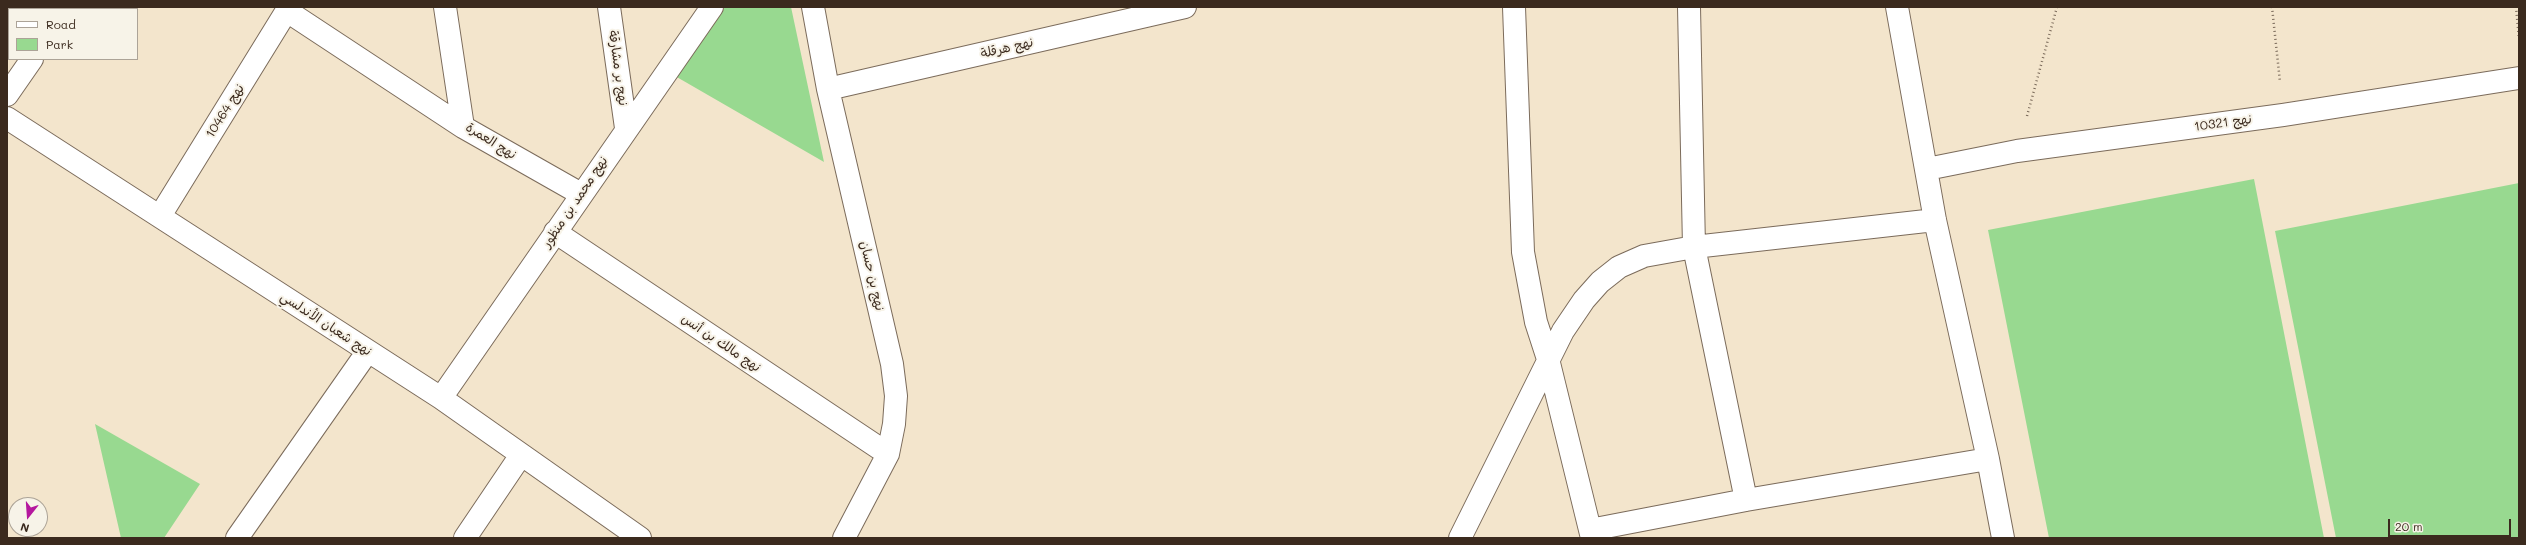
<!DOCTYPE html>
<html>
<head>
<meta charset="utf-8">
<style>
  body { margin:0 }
  #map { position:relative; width:2526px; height:545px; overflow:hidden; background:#f3e5cc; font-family:Mali,sans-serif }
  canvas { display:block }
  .frame { position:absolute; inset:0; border:8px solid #3b2a1e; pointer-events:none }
  .legend { position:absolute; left:8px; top:8px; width:130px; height:52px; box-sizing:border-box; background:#f7f3e8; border:1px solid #aca397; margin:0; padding:5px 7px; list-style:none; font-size:12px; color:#3b2a1e }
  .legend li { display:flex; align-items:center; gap:8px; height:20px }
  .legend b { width:20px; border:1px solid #aca397 }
  .north { position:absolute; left:8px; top:497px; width:40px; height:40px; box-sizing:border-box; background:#f7f3e8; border:1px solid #aca397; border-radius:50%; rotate:197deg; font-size:11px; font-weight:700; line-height:16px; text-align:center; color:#3b2a1e }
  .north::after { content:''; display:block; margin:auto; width:14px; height:18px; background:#b5179e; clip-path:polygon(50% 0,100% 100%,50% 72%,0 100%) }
  .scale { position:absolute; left:2388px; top:519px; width:123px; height:18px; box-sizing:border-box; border:2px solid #3b2a1e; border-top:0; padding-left:5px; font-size:12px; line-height:14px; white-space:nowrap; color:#3b2a1e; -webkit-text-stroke:3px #f7f3e8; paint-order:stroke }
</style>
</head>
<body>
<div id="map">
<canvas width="2526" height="545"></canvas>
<div class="frame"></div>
<ul class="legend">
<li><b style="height:5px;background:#fff"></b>Road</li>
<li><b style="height:11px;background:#98d990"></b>Park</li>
</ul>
<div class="north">N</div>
<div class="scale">20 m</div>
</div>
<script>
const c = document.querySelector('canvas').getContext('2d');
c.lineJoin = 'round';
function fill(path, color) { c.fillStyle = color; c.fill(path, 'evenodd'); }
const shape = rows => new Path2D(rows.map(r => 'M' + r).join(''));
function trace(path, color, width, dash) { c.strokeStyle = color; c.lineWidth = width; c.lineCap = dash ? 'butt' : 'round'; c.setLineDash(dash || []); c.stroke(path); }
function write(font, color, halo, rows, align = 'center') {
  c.font = font + ' Mali,"Playpen Sans Arabic",sans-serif'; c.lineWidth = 4; c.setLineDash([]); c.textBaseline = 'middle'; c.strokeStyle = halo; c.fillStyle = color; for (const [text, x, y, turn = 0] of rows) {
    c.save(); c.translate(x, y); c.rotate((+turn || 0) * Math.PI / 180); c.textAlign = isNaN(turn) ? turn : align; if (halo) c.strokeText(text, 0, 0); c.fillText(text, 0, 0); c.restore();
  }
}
const green = shape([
  [725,7,791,7,824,162,675,76],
  [2254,179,2324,538,2049,538,1988,230],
  [2519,183,2519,538,2336,538,2275,231],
  [95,424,200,484,164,538,121,538]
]);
const path = shape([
  [2272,7,2280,82],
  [2516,7,2519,39],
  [2027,116,2057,7]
]);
const minor = shape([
  [445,7,463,127,581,194],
  [609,7,626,128],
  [813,7,828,89,892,364,896,396,894,424,888,454,844,538],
  [1514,7,1523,252,1536,322,1548,359,1592,538],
  [1689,7,1694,247,1746,500],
  [1897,7,1935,220,1988,459,2003,538],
  [67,9,68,7],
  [287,11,463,127],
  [828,89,1185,7],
  [7,95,32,59],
  [7,118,441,398,640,538],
  [1927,169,2017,151,2283,115,2519,78],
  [160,216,289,7],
  [555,232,888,454],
  [441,398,712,7],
  [1590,530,1746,500,1988,459],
  [237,538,368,351],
  [465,538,521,455],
  [1460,538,1563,331,1584,300,1600,282,1619,267,1644,256,1694,247,1935,220]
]);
const streetNames = [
  ["نهج هرقلة",1007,48,-13],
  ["نهج بر مشارقة",618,68,82],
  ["نهج 10464",225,111,-58],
  ["نهج 10321",2223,123,-8],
  ["نهج العمرة",491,141,32],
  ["نهج محمد بن منظور",575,202,-56],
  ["نهج بن حسان",872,276,77],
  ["نهج شعبان الأندلسي",326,324,33],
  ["نهج مالك بن أنس",721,343,34]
];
fill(green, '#98d990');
trace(minor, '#7b6b5b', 24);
trace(path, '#7b6b5b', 2.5, [1, 3]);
trace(minor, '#fff', 22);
write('13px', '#3b2a1e', '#f7f3e8', streetNames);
</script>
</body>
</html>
